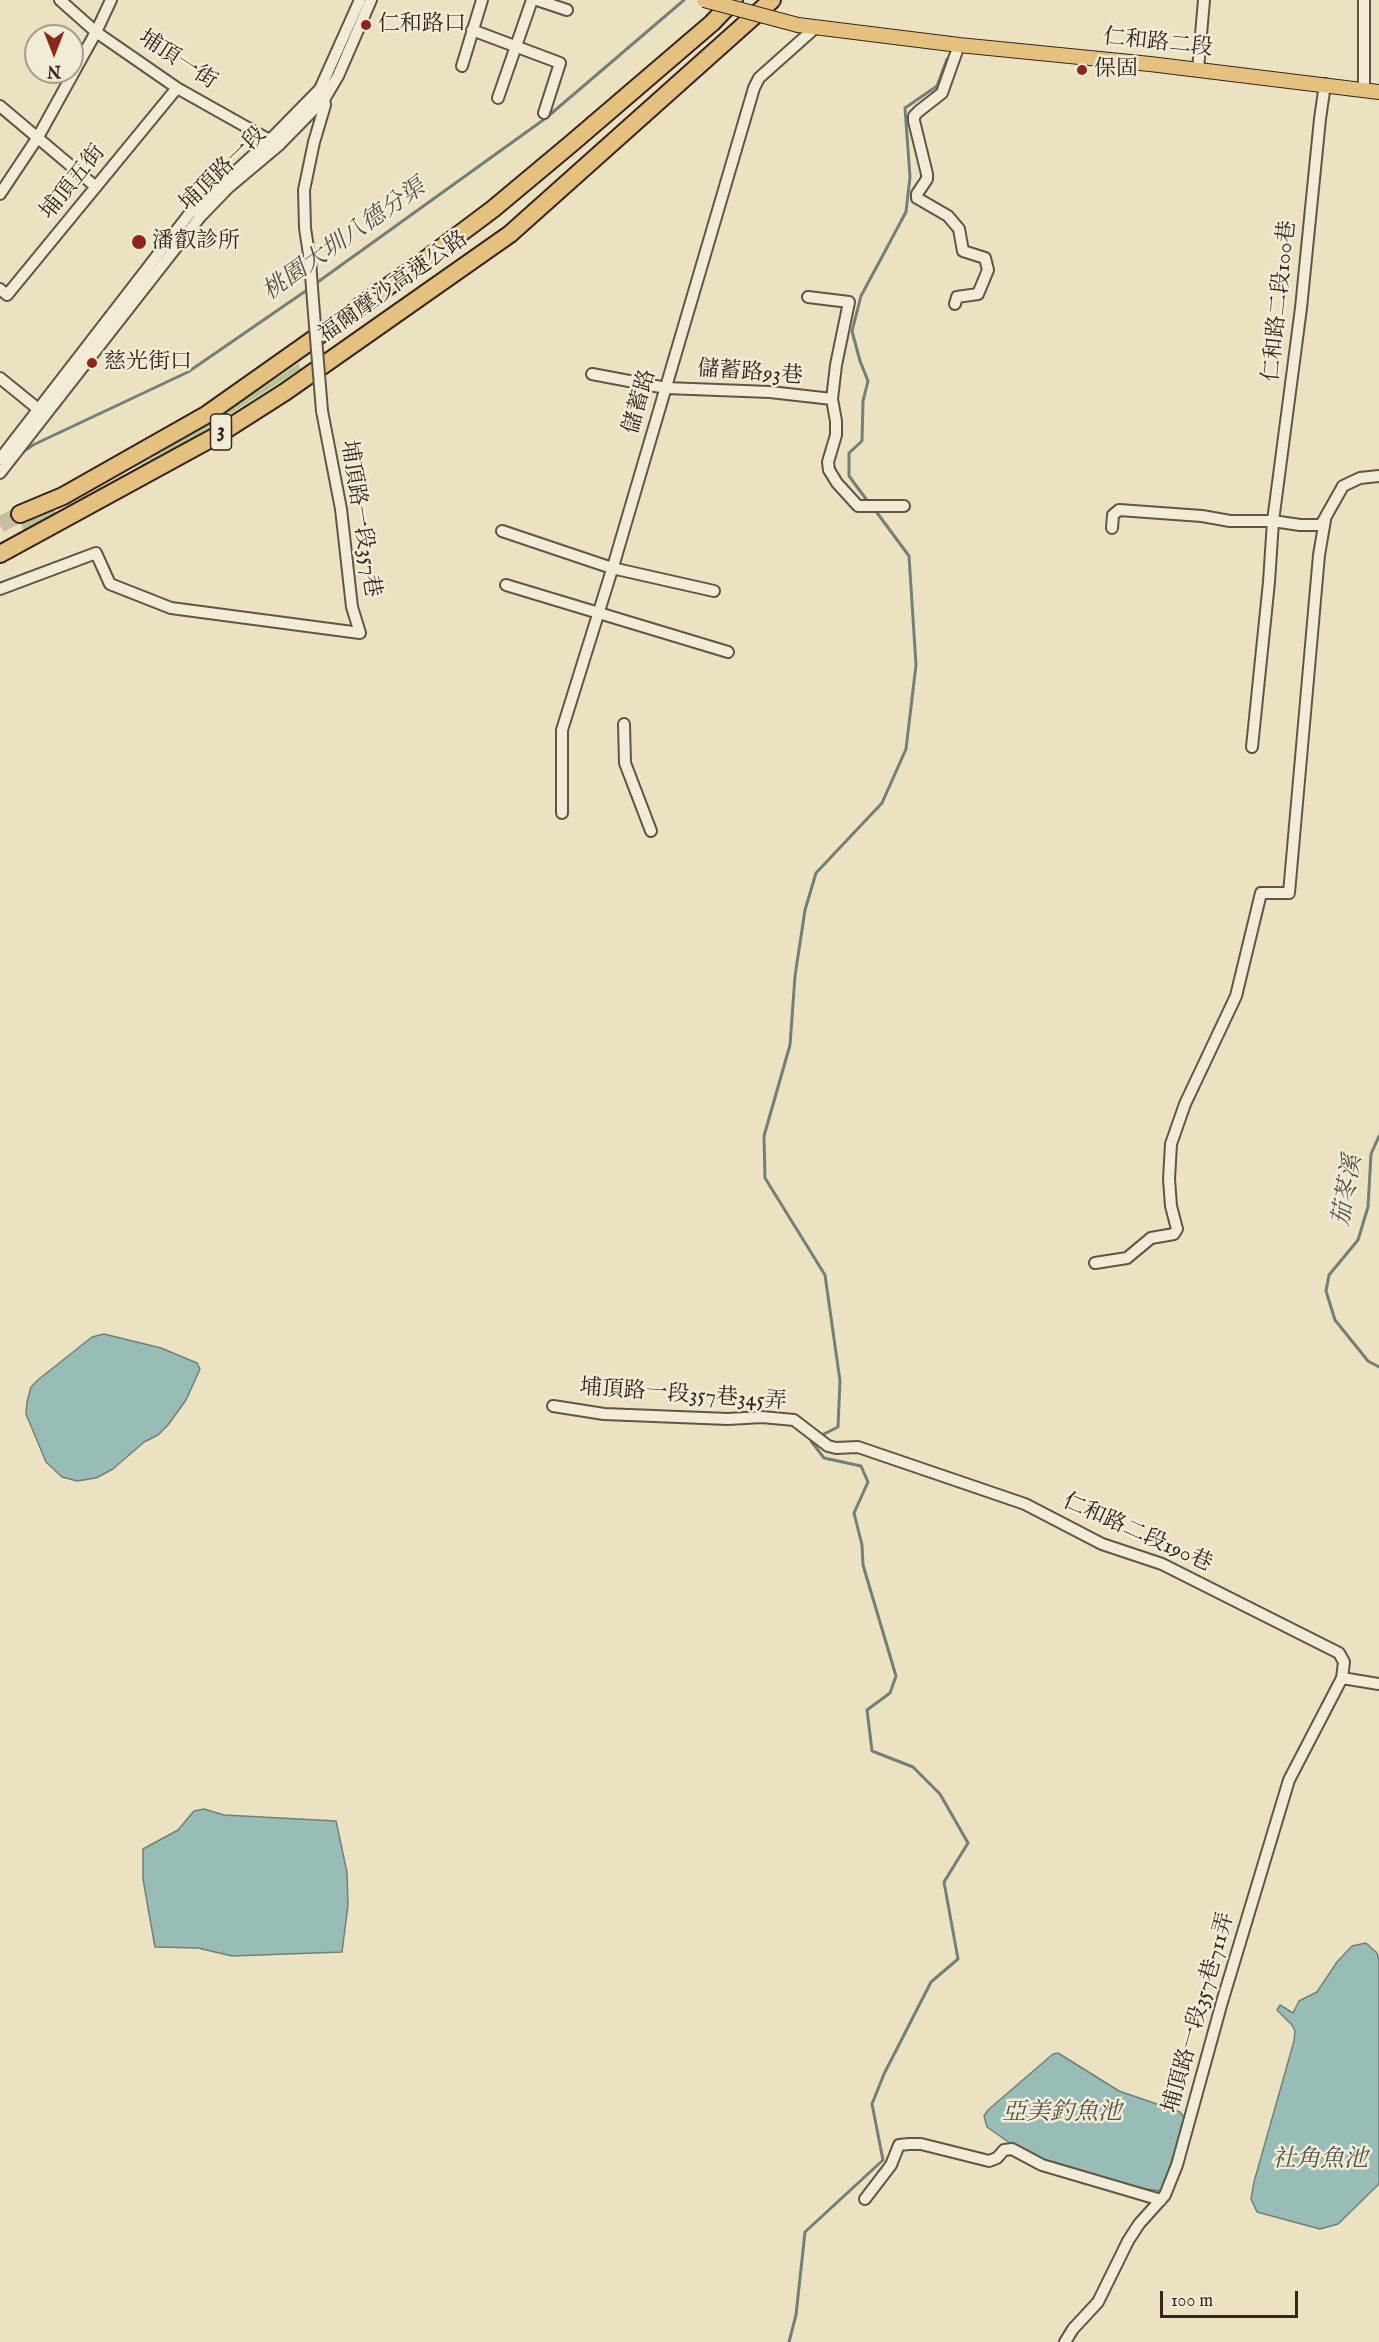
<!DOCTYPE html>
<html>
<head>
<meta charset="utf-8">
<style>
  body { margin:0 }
  #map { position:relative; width:1379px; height:2342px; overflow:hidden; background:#eae2c0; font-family:"IM FELL English",serif }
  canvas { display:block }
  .north { position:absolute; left:24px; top:24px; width:60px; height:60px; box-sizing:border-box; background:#f1ecd6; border:2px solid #a79c8c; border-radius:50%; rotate:180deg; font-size:16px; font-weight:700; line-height:24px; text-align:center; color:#38241d }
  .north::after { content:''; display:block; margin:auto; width:21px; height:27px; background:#8f2418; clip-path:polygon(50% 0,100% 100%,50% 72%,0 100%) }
  .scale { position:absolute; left:1160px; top:2291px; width:138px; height:27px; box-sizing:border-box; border:3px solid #38241d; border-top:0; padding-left:8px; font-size:18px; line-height:21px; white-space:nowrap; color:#38241d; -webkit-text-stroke:4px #f1ecd6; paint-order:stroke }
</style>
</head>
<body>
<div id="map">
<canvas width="1379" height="2342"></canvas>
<div class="north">N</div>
<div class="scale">100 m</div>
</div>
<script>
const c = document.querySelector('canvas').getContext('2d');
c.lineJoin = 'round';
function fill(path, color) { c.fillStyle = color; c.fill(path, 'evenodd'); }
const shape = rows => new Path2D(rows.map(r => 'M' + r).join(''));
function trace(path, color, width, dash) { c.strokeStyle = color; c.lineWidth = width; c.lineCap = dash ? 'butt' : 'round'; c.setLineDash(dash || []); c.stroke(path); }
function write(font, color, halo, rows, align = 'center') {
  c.font = font + ' "IM FELL English","Noto Serif TC",serif'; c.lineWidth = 5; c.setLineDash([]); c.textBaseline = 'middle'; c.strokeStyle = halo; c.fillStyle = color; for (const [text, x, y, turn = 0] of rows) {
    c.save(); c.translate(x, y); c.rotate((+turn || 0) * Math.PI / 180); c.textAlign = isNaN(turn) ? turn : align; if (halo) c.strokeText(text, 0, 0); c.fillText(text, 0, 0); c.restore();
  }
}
const green = shape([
  [299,363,300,369,179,447,82,502,80,500,81,498,129,472,227,412],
  [51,510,55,511,57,514,24,532,21,523]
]);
const water = shape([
  [104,1334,161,1348,197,1363,200,1369,186,1400,168,1425,158,1435,144,1442,113,1469,96,1478,77,1481,62,1477,46,1462,26,1414,27,1402,31,1387,39,1379,92,1337,104,1334],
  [204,1809,224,1815,336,1821,347,1872,348,1905,342,1952,232,1956,198,1948,155,1947,143,1879,143,1849,178,1830,194,1811,204,1809],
  [1366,1943,1377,1953,1379,1960,1379,2184,1338,2224,1320,2229,1257,2212,1251,2199,1254,2182,1294,2041,1295,2031,1292,2025,1277,2010,1280,2005,1293,2013,1299,2001,1317,1992,1337,1962,1352,1946,1366,1943],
  [1058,2053,1119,2091,1180,2112,1184,2117,1185,2124,1161,2191,1123,2186,1046,2161,1021,2151,987,2127,984,2116,988,2110,1053,2054,1058,2053]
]);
const stream = shape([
  [315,284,546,118,684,0],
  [20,454,33,445,188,372,310,288],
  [869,503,849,476,849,453,862,441,863,401,868,381,860,361,852,331,861,296,906,212,910,177,905,108,937,86,947,59],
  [1379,1136,1371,1154,1368,1207,1358,1240,1329,1275,1326,1291,1335,1320,1368,1361,1379,1367],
  [820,1436,838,1427,840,1381,825,1275,765,1178,764,1136,790,1045,795,976,805,910,816,873,882,803,906,749,916,665,909,556,875,510],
  [789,2342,796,2315,805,2232,883,2160,872,2104,884,2074,931,1982,958,1959,944,1882,968,1843,940,1794,913,1767,872,1751,867,1710,890,1693,896,1676,863,1565,862,1545,854,1513,868,1482,861,1466,824,1458,811,1441,814,1439]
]);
const highwayTunnel = shape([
  [0,525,20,514]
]);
const minor = shape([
  [60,0,96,32,177,88,273,142],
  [537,0,567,10],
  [472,30,560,63,544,113],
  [462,66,482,0],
  [1198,69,1204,0],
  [1364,90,1364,0],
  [498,98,532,0],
  [0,106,96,187],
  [0,194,38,137,96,32,111,0],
  [0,289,7,295,177,88],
  [808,297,849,302,836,365,832,399,836,421,836,435,828,462,829,470,837,483,858,506,904,506],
  [313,301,310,261,305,228,304,190,314,142,325,105,324,97],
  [955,304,957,297,978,294,988,270,985,258,963,251,959,229,948,216,917,198,917,194,927,179,927,174,914,121,914,116,919,111,942,93,959,45],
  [592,374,666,388,770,392,832,399],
  [0,378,43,413],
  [0,459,190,213,270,140,320,89,360,0],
  [0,473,200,217,228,188,278,146,325,98,338,76,371,0],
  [1112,528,1113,515,1119,510,1202,516,1230,521,1273,521,1300,525,1321,525,1343,486,1360,478,1379,476],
  [502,531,612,568,714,591],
  [506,585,728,652],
  [0,589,96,553,110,584,171,608,360,633,352,607,341,509,322,411],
  [624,724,625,763,651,831],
  [1252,747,1269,582,1273,521,1301,308,1320,119,1325,84],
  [562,813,562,730,615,560,754,88,759,78,815,28],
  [1095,1263,1127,1258,1151,1238,1174,1234,1177,1229,1171,1206,1169,1179,1171,1144,1185,1104,1236,996,1261,893,1289,893,1319,555,1325,520],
  [553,1406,604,1414,728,1419,762,1417,794,1420,828,1446,836,1448,858,1447,1025,1504,1102,1544,1162,1564,1339,1653,1344,1662,1342,1678,1289,1780,1222,2002,1177,2165,1165,2195,1139,2224,1128,2241,1098,2302,1073,2329,1065,2342],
  [1342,1678,1379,1684],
  [865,2199,891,2165,899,2145,909,2144,921,2144,989,2161,997,2158,1004,2150,1012,2149,1042,2165,1161,2200]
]);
const major = shape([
  [798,25,959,45,1150,64,1379,92]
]);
const highway = shape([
  [20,514,63,496,206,415,417,266,493,209,572,143,712,23,734,0],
  [0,554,216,436,285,392,510,234,772,0]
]);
const minorBridge = shape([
  [313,301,322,411]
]);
const majorBridge = shape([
  [704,0,798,25]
]);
const markers = [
  [366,25,6,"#8f2418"],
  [1082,70,6,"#8f2418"],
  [139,242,8,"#8f2418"],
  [92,363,6,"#8f2418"]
];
const shields = [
  [221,432,21]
];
const shieldNames = [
  ["3",221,432]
];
const poiNames = [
  ["仁和路口",378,25],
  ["保固",1094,70],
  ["潘叡診所",152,242],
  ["慈光街口",104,363]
];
const streetNames = [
  ["仁和路二段",1158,44,6],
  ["埔頂一街",177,61,33],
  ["埔頂路一段",224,170,-44],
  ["埔頂五街",74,183,-51],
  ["福爾摩沙高速公路",394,288,-35],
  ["仁和路二段100巷",1281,301,-84],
  ["儲蓄路93巷",750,374,4],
  ["儲蓄路",641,402,-74],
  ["埔頂路一段357巷",359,519,81],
  ["埔頂路一段357巷345弄",683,1396,4],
  ["仁和路二段190巷",1137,1534,24],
  ["埔頂路一段357巷711弄",1200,2013,-74]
];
const waterNames = [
  ["桃園大圳八德分渠",345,241,-35],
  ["茄苳溪",1349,1191,-80],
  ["亞美釣魚池",1062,2114],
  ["社角魚池",1320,2161]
];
fill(green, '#b3c495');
fill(water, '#98bdb6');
trace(water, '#728079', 1.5);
trace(stream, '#728079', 3);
trace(highwayTunnel, '#c6bc9f', 16, [16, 8]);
trace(minor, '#645446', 14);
trace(major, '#38241d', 16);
trace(highway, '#38241d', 20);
trace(minor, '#f1ecd6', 10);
trace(major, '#e5c180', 14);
trace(highway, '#e5c180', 16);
trace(minorBridge, '#645446', 14, []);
trace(majorBridge, '#38241d', 16, []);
trace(minorBridge, '#f1ecd6', 10);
trace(majorBridge, '#e5c180', 14);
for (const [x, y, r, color] of markers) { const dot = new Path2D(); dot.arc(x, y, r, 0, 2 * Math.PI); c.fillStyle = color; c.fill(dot); trace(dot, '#f1ecd6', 2); }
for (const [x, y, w] of shields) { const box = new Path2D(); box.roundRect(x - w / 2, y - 18, w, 36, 4.5); c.fillStyle = '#f1ecd6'; c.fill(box); trace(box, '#38241d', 1.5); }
write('bold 21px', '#38241d', null, shieldNames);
write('22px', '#38241d', '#f1ecd6', poiNames, 'left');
write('22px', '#38241d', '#f1ecd6', streetNames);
write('italic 24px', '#55524b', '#f1ecd6', waterNames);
</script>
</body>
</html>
